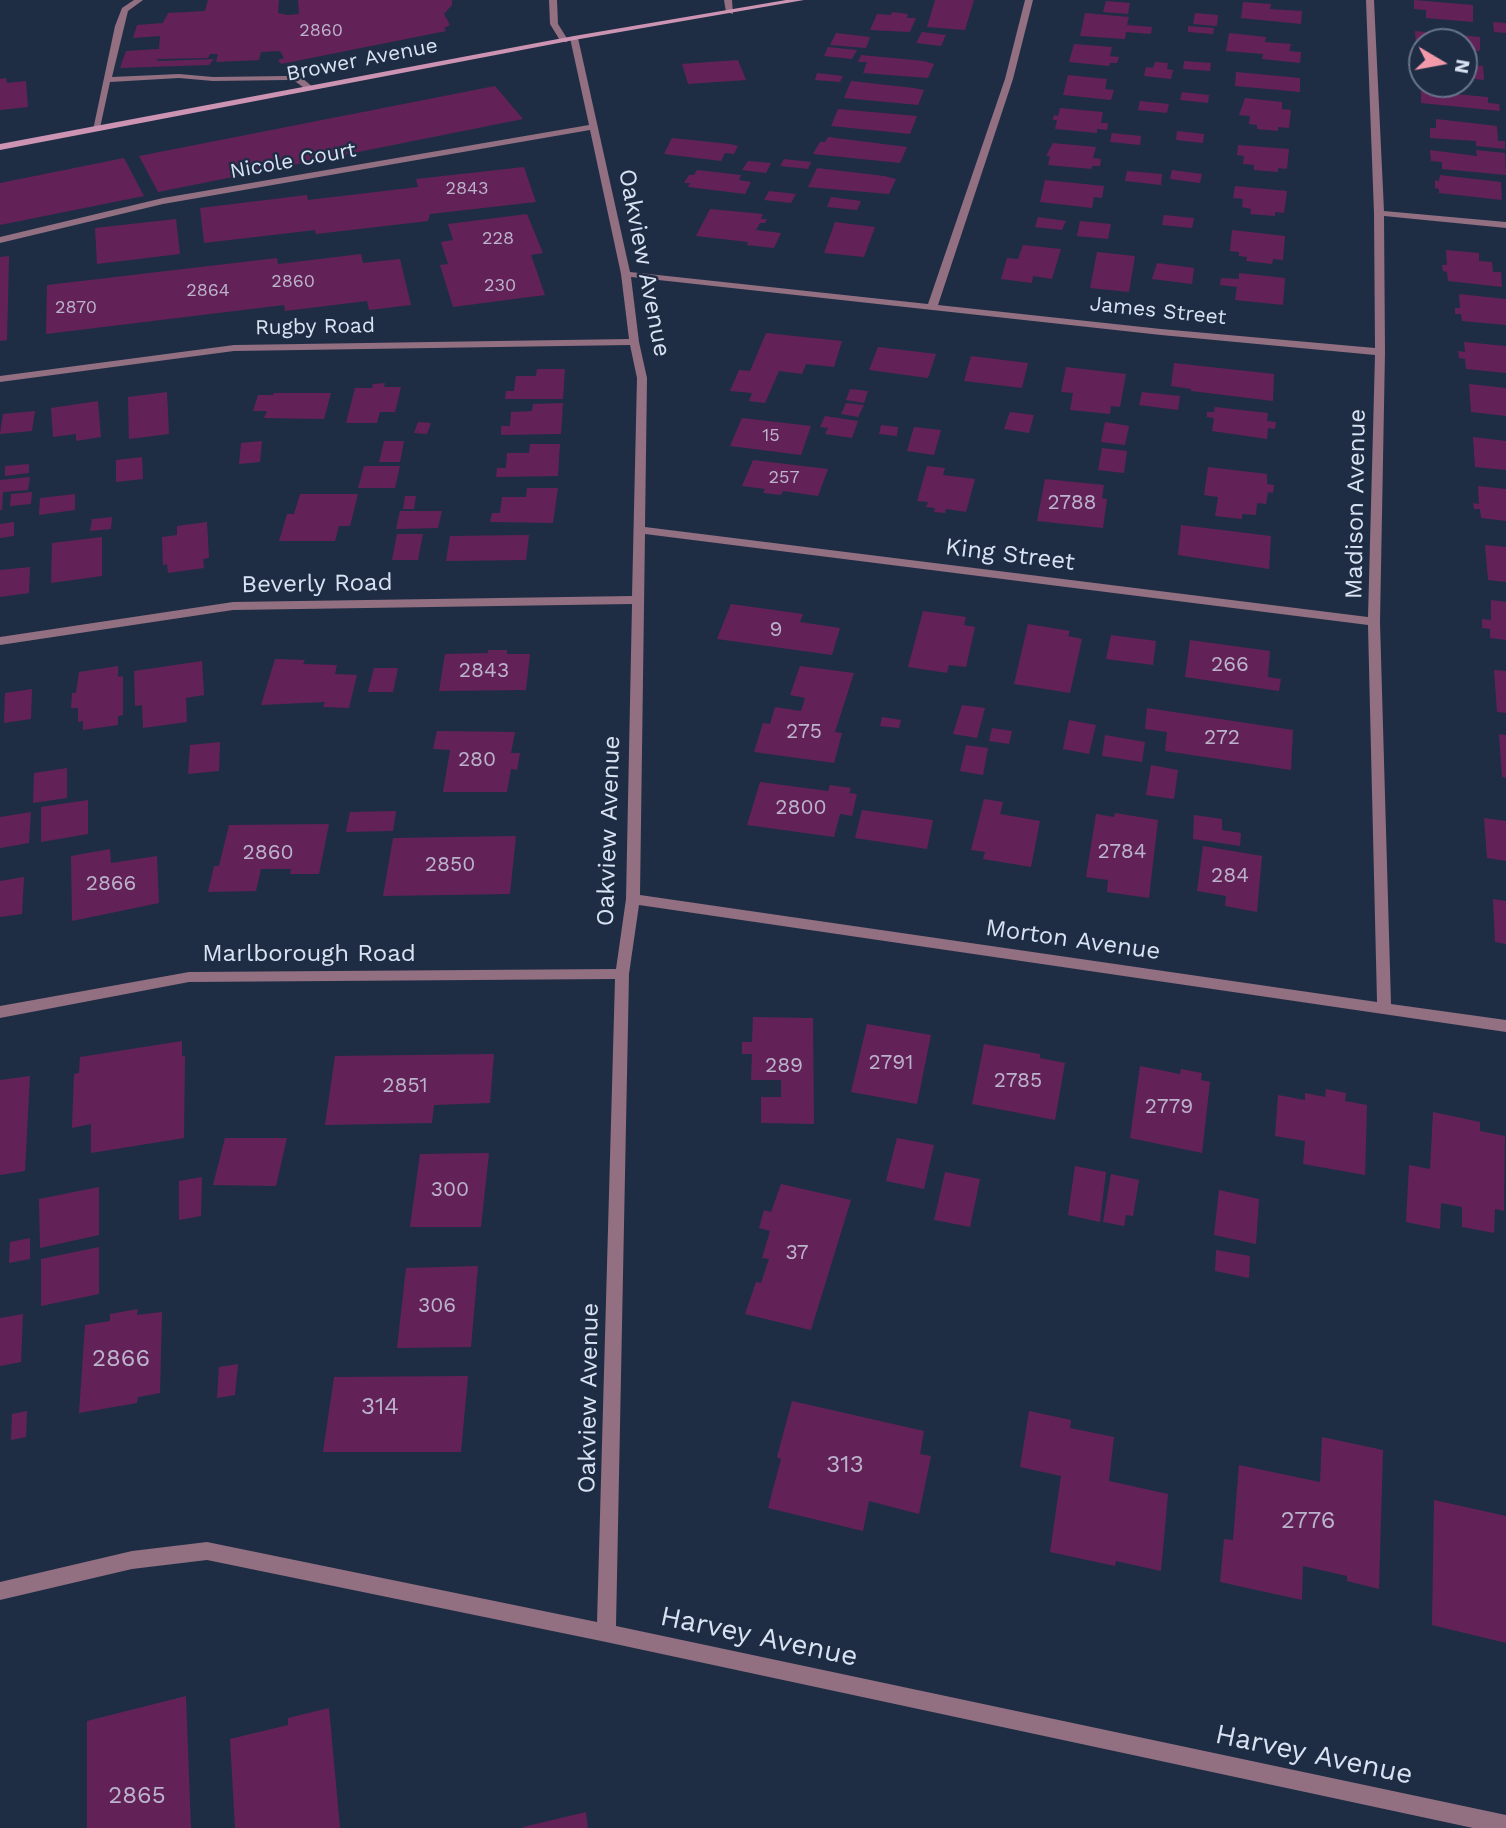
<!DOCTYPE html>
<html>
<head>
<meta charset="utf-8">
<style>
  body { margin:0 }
  #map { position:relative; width:1506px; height:1828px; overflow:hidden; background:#1e2d44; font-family:"Work Sans",sans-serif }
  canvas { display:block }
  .north { position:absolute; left:1408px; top:28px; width:70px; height:70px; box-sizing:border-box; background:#1e2d44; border:2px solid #68758a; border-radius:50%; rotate:100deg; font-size:19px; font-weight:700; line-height:28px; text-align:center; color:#d8e2f2 }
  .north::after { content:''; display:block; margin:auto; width:24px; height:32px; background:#f39aaa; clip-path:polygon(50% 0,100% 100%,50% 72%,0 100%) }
</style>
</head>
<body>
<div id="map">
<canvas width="1506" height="1828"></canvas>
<div class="north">N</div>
</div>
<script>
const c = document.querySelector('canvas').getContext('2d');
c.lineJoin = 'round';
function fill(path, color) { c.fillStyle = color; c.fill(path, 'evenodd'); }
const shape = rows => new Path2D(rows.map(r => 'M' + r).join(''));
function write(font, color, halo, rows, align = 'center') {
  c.font = font + ' "Work Sans",sans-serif'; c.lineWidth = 5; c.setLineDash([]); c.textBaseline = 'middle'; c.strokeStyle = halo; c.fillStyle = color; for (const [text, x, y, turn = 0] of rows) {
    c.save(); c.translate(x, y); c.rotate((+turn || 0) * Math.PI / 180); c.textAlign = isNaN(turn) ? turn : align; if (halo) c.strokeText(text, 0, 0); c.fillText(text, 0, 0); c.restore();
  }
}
const building = shape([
  [208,0,279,0,278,13,288,15,299,14,298,0,452,0,452,5,444,14,450,25,444,28,446,31,281,64,278,60,284,58,280,51,261,52,259,60,216,62,218,54,210,54,208,58,156,59,159,61,214,59,209,65,120,68,126,51,159,49,160,36,133,38,137,25,163,23,168,13,205,11],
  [935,0,974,0,965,30,927,27],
  [1414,0,1473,5,1473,22,1426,18,1426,10,1414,9],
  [1106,1,1130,3,1128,14,1103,12],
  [1243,2,1271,4,1270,9,1302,11,1301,24,1241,18],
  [892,12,908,14,907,18,916,18,910,32,870,30,877,14,891,15],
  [1085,13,1129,17,1127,25,1152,27,1151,34,1126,32,1125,39,1080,36],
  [1195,13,1218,15,1217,26,1193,24],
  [1493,22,1506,23,1506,33,1494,32],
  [1188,26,1214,28,1213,34,1188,32],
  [1415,31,1480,37,1480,51,1464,49,1464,42,1422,42,1422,45,1416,45],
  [922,32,946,35,941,46,916,43],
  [836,33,870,37,866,48,830,45],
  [1229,33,1266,37,1265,42,1291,44,1289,51,1301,52,1300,63,1262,59,1263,54,1226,51],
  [1074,44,1112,47,1110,56,1119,57,1117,63,1110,63,1109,66,1069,62],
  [828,47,857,50,852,59,824,56],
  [861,55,924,61,934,64,928,78,863,73,867,62,858,62],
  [738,60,746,80,688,84,682,64],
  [1184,61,1211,63,1210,71,1183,69],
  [1155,62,1168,63,1167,69,1173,70,1171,79,1144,76,1146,67,1153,68],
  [1464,65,1483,66,1484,80,1464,78],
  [1236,72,1300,78,1300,92,1235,86],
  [817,73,843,76,840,82,815,80],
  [1068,75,1107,79,1105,89,1114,90,1111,100,1063,95],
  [6,78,7,83,26,81,28,107,0,110,0,79],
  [851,81,914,88,924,90,918,105,844,98],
  [495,86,523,119,158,192,139,156],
  [1421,91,1488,97,1488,103,1499,104,1500,111,1421,103],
  [1182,92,1209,95,1208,103,1180,100],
  [1245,98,1282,102,1282,109,1291,110,1289,128,1278,127,1278,131,1257,129,1257,125,1249,124,1250,116,1239,115],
  [1140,101,1169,104,1167,113,1138,110],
  [1060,108,1103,112,1101,123,1108,123,1107,130,1097,129,1097,133,1055,129,1057,120,1053,120,1054,115,1058,116],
  [838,109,917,116,910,134,831,126],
  [1436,119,1497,126,1498,141,1505,141,1505,149,1476,146,1476,141,1430,138,1430,128,1436,128],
  [1177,131,1204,134,1203,143,1176,140],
  [1112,133,1141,136,1140,145,1110,142],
  [828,137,907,147,900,163,813,154,820,142,825,142],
  [672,138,730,144,738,146,734,154,725,153,721,161,664,154],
  [1053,143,1096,147,1093,158,1101,159,1100,166,1092,166,1091,169,1048,165,1050,156,1046,156],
  [1238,145,1289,149,1287,169,1278,168,1278,172,1254,170,1254,165,1243,164,1244,156,1237,155],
  [1430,150,1477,156,1476,150,1505,153,1506,175,1442,169,1442,162,1431,161],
  [124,158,144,196,0,225,0,183],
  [784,159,811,162,808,169,780,166],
  [748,161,771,163,766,173,742,170],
  [524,167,536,202,430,214,428,221,316,234,315,230,204,243,200,208,307,195,308,200,418,187,416,179],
  [817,168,884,176,896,179,889,194,808,187],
  [697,170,741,175,739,180,751,182,745,194,688,187,690,183,684,183,689,175,694,175],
  [1172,170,1202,174,1200,183,1170,179],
  [1127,171,1162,174,1161,185,1125,181],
  [1440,175,1501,182,1502,200,1439,193,1439,189,1435,188,1435,180,1439,181],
  [1045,180,1104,186,1102,198,1094,197,1092,208,1040,202],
  [1235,186,1287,191,1284,213,1275,212,1275,216,1250,214,1251,209,1242,207,1243,199,1233,198],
  [769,191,796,194,791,203,764,200],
  [831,197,861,201,857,210,827,207],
  [710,209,763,214,761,219,767,219,765,223,760,223,756,230,781,233,774,248,747,245,748,242,696,236],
  [527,214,543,253,531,255,545,295,453,307,440,265,448,264,441,242,453,240,448,224],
  [1164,215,1194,218,1192,228,1162,225],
  [1038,217,1066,221,1062,230,1035,227],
  [176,219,180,254,97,264,95,228],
  [1080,221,1111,224,1108,239,1077,236],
  [835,222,875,227,864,257,824,253],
  [1232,230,1285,236,1283,260,1273,259,1272,264,1246,261,1247,257,1239,256,1239,252,1230,251],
  [1023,245,1061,249,1052,279,1033,276,1032,283,1001,279,1007,258,1018,259],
  [1446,250,1479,253,1479,261,1492,262,1493,272,1501,272,1502,287,1448,281,1447,272,1443,271,1442,265,1447,265],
  [1097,252,1135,256,1129,292,1090,288],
  [361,254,363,263,400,259,411,305,369,310,367,301,285,311,284,305,46,334,47,285,277,258,278,264],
  [9,256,7,340,0,341,0,257],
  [1157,263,1194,268,1192,284,1152,279],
  [1239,273,1285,278,1283,305,1235,300,1237,287,1220,285,1221,278,1239,279],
  [1459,294,1506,299,1506,325,1462,321,1461,314,1455,314,1455,308,1460,308],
  [766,333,842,341,834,367,806,364,802,374,779,371,765,403,749,401,752,393,730,391,739,370,750,371],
  [1464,342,1506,346,1506,373,1466,369,1465,359,1459,358,1458,351,1465,352],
  [878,347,936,354,928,378,869,370],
  [971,356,1028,363,1022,388,964,381],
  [1174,363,1274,374,1273,401,1191,391,1191,389,1171,386],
  [1066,367,1126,374,1120,407,1111,406,1110,414,1070,410,1073,393,1061,392],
  [537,369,565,369,563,399,505,399,506,391,514,391,516,376,536,376],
  [385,383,384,387,401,387,395,412,380,412,377,423,346,423,355,388,372,388,373,384],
  [1469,384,1506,388,1506,416,1471,412],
  [850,389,868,391,864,403,846,400],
  [167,392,169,434,129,439,128,397],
  [1142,392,1180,396,1178,410,1139,405],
  [274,393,331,393,324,419,264,418,267,411,253,411,258,395,273,395],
  [98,401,101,437,76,441,76,434,53,437,51,408],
  [563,403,561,434,501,435,501,426,510,426,511,412,532,411,533,404],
  [846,403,864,405,858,417,841,414],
  [1215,407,1268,413,1267,421,1276,422,1275,429,1268,428,1267,439,1212,431,1214,418,1207,417,1207,412,1214,412],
  [35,411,32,431,0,434,3,414],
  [1010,412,1034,415,1029,433,1004,429],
  [825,416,858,421,852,438,825,434,828,428,820,427],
  [742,418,811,426,801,455,730,446],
  [418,422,431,423,427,434,414,433],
  [1105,422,1129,426,1125,445,1101,442],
  [881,425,898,427,897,436,879,434],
  [914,427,941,430,934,455,907,451],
  [1473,437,1506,441,1506,470,1475,467],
  [262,441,260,462,239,464,241,443],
  [384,441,404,441,400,462,379,462],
  [530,444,560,444,558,476,496,477,497,468,506,468,507,453,529,453],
  [1102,448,1127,451,1124,473,1098,470],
  [142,457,143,479,116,482,116,460],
  [753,460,828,469,818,496,783,491,781,495,763,493,765,489,742,486],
  [29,464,29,473,5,476,5,466],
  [364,466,400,466,395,488,358,488],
  [927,466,945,468,943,475,975,479,966,512,946,509,945,513,934,512,935,508,926,507,928,502,917,501],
  [1208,467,1267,474,1267,484,1274,485,1273,493,1268,492,1266,504,1257,503,1256,515,1242,514,1242,519,1215,516,1218,497,1204,495],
  [30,477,28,490,3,492,2,510,0,510,0,480],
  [1045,479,1104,485,1102,498,1107,499,1103,528,1037,521],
  [1478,486,1506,489,1506,521,1481,518,1480,509,1474,509,1473,503,1479,504],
  [527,488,558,488,553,523,490,522,492,513,500,513,502,497,526,497],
  [32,492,31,504,10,506,11,494],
  [75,494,75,510,39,515,40,498],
  [300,494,358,494,350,526,339,526,335,541,279,541,287,514,294,514],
  [405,496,416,496,414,509,403,509],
  [400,511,442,511,438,528,396,529],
  [112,517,111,529,90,531,92,519],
  [14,522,14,536,0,538,0,524],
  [207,522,209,558,203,559,204,568,168,573,167,564,163,565,162,537,177,535,177,526],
  [1181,525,1271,536,1269,569,1178,555],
  [397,534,423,534,418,560,392,560],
  [529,535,526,560,446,561,450,536],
  [102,537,102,576,51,583,52,543],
  [1485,545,1506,547,1506,582,1488,580],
  [30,567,29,593,0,597,0,570],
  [1491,600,1506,602,1506,640,1490,638,1490,629,1482,628,1482,619,1491,620],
  [731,604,803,614,800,622,840,628,832,655,717,639],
  [923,611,966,617,964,625,975,627,966,667,949,665,947,673,908,667],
  [1028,624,1070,631,1068,636,1082,639,1070,693,1014,684],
  [1111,635,1156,641,1153,665,1106,659],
  [1190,640,1270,651,1268,677,1281,679,1279,691,1185,677],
  [488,650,507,650,507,654,530,654,526,690,439,691,445,654,488,653],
  [275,659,305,660,303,664,337,665,335,674,357,675,349,708,323,707,325,702,261,705],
  [202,661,204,695,186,698,187,722,143,728,142,705,135,706,134,671],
  [118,666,118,677,123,676,123,715,118,716,118,725,83,730,83,721,78,722,78,708,71,708,72,693,76,693,79,672],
  [800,666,854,673,835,732,842,733,834,763,754,752,763,723,770,724,775,707,801,711,805,698,790,695],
  [374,668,398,668,393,692,368,692],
  [1494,670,1506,671,1506,713,1497,712],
  [32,689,31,719,4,723,5,693],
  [962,705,985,708,977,738,953,734],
  [1147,708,1293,730,1291,770,1165,751,1167,732,1145,729],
  [882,717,901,720,899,728,880,726],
  [1069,720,1096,725,1089,754,1063,749],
  [992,728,1012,731,1009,744,989,741],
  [437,731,515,732,511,753,520,753,517,770,511,769,507,792,443,792,450,750,433,749],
  [1499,734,1506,735,1506,778,1502,777],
  [1105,735,1145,742,1142,762,1102,756],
  [220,742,219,771,188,774,190,745],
  [966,745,988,748,983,775,960,771],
  [1151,765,1178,770,1174,799,1146,795],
  [67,768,67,798,33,803,34,773],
  [760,782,828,791,830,785,851,788,849,793,857,794,852,816,840,814,834,837,747,825],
  [984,799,1003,802,1000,814,1040,821,1031,867,983,859,985,852,971,850],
  [88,800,88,834,41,842,41,807],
  [862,810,933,820,927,849,855,838],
  [396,811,393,831,346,832,350,812],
  [31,812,29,843,0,848,0,817],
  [1115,813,1158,820,1149,898,1107,892,1108,880,1086,877,1096,814,1114,817],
  [1194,815,1222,819,1222,830,1241,833,1240,846,1193,839],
  [1484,818,1506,821,1506,861,1487,858],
  [329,824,319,874,290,874,291,869,261,869,256,891,208,892,214,866,219,866,229,825],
  [516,836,510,894,383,896,393,838],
  [1203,846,1262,856,1257,912,1225,906,1226,896,1197,891],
  [110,849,111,863,157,856,159,903,72,921,71,856],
  [24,877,22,914,0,917,0,881],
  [1493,899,1506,901,1506,944,1495,942],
  [753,1017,813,1018,814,1124,761,1123,761,1097,781,1097,781,1080,751,1080,752,1054,742,1054,742,1042,752,1042],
  [867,1024,931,1035,917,1104,851,1092],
  [182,1041,182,1056,185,1056,184,1138,91,1153,91,1124,72,1128,74,1074,79,1073,80,1057],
  [984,1044,1040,1054,1040,1058,1065,1063,1055,1120,972,1104],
  [494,1054,490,1103,434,1105,432,1123,325,1125,335,1056],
  [1140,1066,1180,1074,1181,1069,1202,1073,1201,1080,1210,1082,1202,1153,1130,1138],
  [30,1076,25,1171,0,1175,0,1080],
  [1326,1089,1346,1093,1345,1101,1367,1105,1365,1175,1303,1164,1305,1141,1275,1136,1278,1095,1305,1100,1305,1093,1325,1097],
  [1433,1112,1480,1122,1480,1131,1505,1136,1504,1211,1495,1209,1494,1233,1462,1227,1462,1207,1441,1203,1440,1229,1406,1222,1409,1165,1430,1169],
  [225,1138,287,1138,276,1186,213,1185],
  [897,1138,934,1145,924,1189,886,1181],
  [489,1153,481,1227,410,1227,420,1154],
  [1075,1166,1106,1172,1100,1222,1068,1215],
  [945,1172,980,1179,970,1227,934,1220],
  [1111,1174,1139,1180,1133,1216,1126,1215,1124,1226,1103,1222],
  [202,1177,201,1216,179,1220,179,1181],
  [781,1184,851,1200,811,1330,745,1314,756,1282,761,1283,769,1259,762,1258,770,1231,759,1228,764,1210,771,1212],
  [99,1187,99,1235,40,1248,39,1199],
  [1219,1190,1259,1199,1256,1244,1214,1235],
  [30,1238,30,1259,9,1263,10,1242],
  [99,1247,99,1294,41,1306,41,1259],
  [1216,1250,1250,1256,1249,1278,1215,1271],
  [478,1266,471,1347,397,1348,406,1268],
  [138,1309,137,1315,162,1312,160,1393,138,1397,137,1403,79,1413,85,1325,110,1321,110,1314],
  [23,1314,21,1362,0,1366,0,1318],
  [238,1364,235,1395,217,1398,219,1367],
  [468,1376,461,1452,323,1452,334,1377],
  [792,1401,924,1431,920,1454,931,1456,919,1514,869,1501,863,1531,768,1508,781,1459,777,1457],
  [27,1411,26,1437,11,1440,12,1414],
  [1029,1411,1071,1420,1070,1428,1114,1437,1109,1481,1168,1494,1161,1571,1116,1561,1115,1566,1050,1552,1061,1476,1020,1467],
  [1322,1437,1383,1450,1379,1589,1347,1581,1347,1576,1303,1566,1302,1600,1220,1582,1224,1539,1233,1540,1239,1465,1320,1482],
  [1434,1500,1506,1516,1506,1643,1432,1625],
  [186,1696,191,1828,87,1828,87,1721],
  [329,1708,340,1828,235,1828,230,1739,288,1725,288,1718],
  [586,1812,588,1828,523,1828,523,1827]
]);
const service = shape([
  [134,0,143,0,128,11,112,77,179,74,213,77,287,76,302,78,314,88,307,90,296,82,287,80,213,81,179,78,110,82,100,128,93,130,115,26,122,8,134,0],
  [549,0,557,0,558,24,568,40,567,42,561,42,550,24,549,0],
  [724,0,732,0,733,14,726,12,724,0]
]);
const minor = shape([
  [1025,0,1033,0,1013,79,938,305,1161,329,1375,348,1374,213,1366,0,1374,0,1384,211,1506,222,1506,228,1384,216,1385,352,1380,622,1391,1004,1506,1020,1506,1032,639,905,629,974,616,1626,1506,1815,1506,1828,1473,1828,606,1642,207,1560,132,1569,0,1600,0,1582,132,1551,207,1542,597,1622,615,979,189,982,0,1018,0,1006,189,972,616,969,626,899,632,604,233,610,0,645,0,637,233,602,632,596,637,378,630,345,234,351,0,382,0,376,234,345,629,339,621,274,590,130,163,204,0,243,0,237,163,198,589,125,570,38,574,36,578,38,630,272,928,304,1005,79,1025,0],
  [631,277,1161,335,1375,355,1368,617,645,527,647,378,639,342,631,277],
  [645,534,1368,625,1377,1002,640,895,645,534]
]);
const secondary = shape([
  [786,0,804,0,574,40,0,150,0,144,574,36,786,0]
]);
const farNumbernames = [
  ["2860",321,31],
  ["2843",467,189],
  ["228",498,239],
  ["2860",293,282],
  ["230",500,286],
  ["2864",208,291],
  ["2870",76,308],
  ["15",771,436],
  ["257",784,478]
];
const farStreetnames = [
  ["Brower Avenue",362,60,-11],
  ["Nicole Court",293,161,-10],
  ["James Street",1158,311,6],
  ["Rugby Road",315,327,-1]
];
const numberNames = [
  ["2788",1072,503],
  ["9",776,630],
  ["266",1230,665],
  ["2843",484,671],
  ["275",804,732],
  ["272",1222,738],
  ["280",477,760],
  ["2800",801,808],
  ["2784",1122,852],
  ["2860",268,853],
  ["2850",450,865],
  ["284",1230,876],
  ["2866",111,884],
  ["2791",891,1063],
  ["289",784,1066],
  ["2785",1018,1081],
  ["2851",405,1086],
  ["2779",1169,1107],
  ["300",450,1190],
  ["37",797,1253],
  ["306",437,1306]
];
const streetNames = [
  ["Oakview Avenue",644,263,79],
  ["Madison Avenue",1356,504,-89],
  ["King Street",1010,555,7],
  ["Beverly Road",317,584,-1],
  ["Oakview Avenue",609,831,-88],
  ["Morton Avenue",1073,940,8],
  ["Marlborough Road",309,954],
  ["Oakview Avenue",589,1398,-89]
];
const nearNumbernames = [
  ["2866",121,1359],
  ["314",380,1407],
  ["313",845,1465],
  ["2776",1308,1521],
  ["2865",137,1796]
];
const nearStreetnames = [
  ["Harvey Avenue",759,1637,12],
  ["Harvey Avenue",1314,1755,12]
];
fill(building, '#632257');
fill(service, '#926f81');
fill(minor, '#926f81');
fill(secondary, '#cc93b2');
write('18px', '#bbb2cb', null, farNumbernames);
write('21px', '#d8e2f2', '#1e2d44', farStreetnames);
write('21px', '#bbb2cb', null, numberNames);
write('24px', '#d8e2f2', '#1e2d44', streetNames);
write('24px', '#bbb2cb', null, nearNumbernames);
write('28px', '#d8e2f2', '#1e2d44', nearStreetnames);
</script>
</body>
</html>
